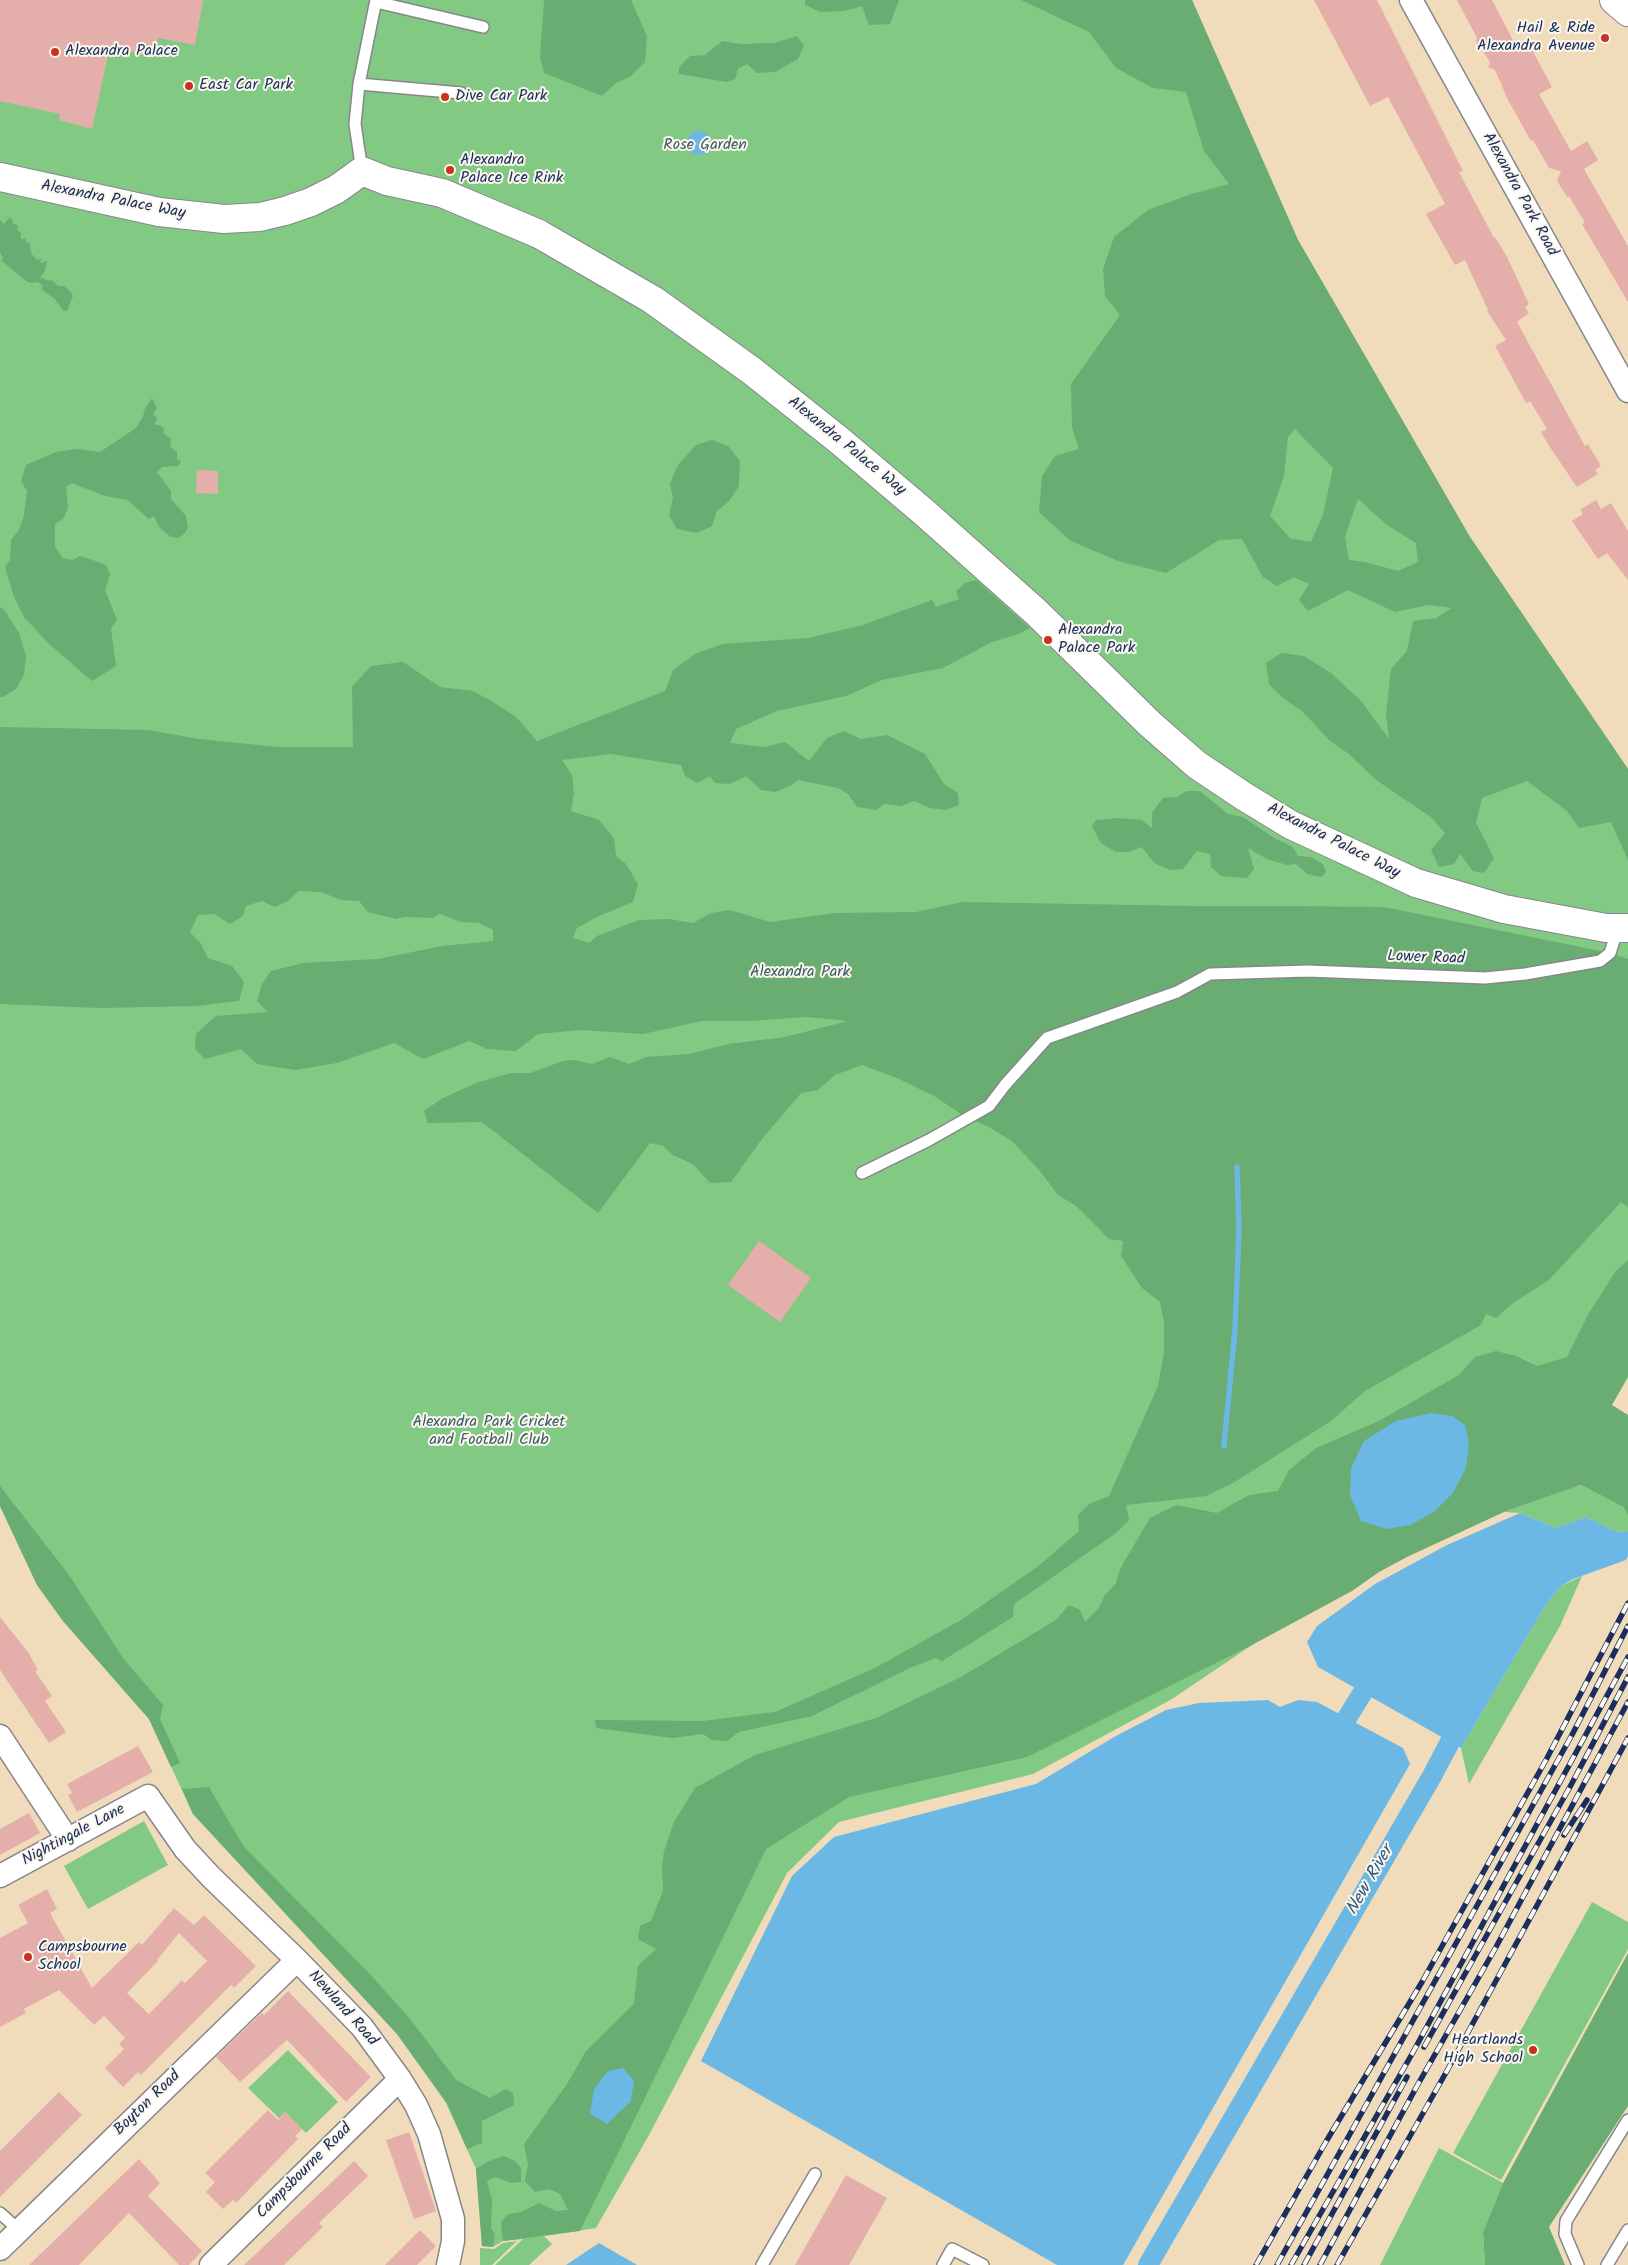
<!DOCTYPE html>
<html>
<head>
<meta charset="utf-8">
<style>
  body { margin:0 }
  canvas { display:block; background:#f0dcbb }
</style>
</head>
<body>
<canvas width="1628" height="2265"></canvas>
<script>
const c = document.querySelector('canvas').getContext('2d');
c.lineJoin = 'round';
function fill(path, color) { c.fillStyle = color; c.fill(path, 'evenodd'); }
const shape = rows => new Path2D(rows.map(r => 'M' + r).join(''));
function trace(path, color, width, dash) { c.strokeStyle = color; c.lineWidth = width; c.lineCap = dash ? 'butt' : 'round'; c.setLineDash(dash || []); c.stroke(path); }
function write(font, color, halo, rows, align = 'center') {
  c.font = font + ' Kalam,sans-serif'; c.lineWidth = 4; c.setLineDash([]); c.textBaseline = 'middle'; c.strokeStyle = halo; c.fillStyle = color; for (const [text, x, y, turn = 0] of rows) {
    c.save(); c.translate(x, y); c.rotate((+turn || 0) * Math.PI / 180); c.textAlign = isNaN(turn) ? turn : align; if (halo) c.strokeText(text, 0, 0); c.fillText(text, 0, 0); c.restore();
  }
}
const green = shape([
  [0,0,1192,0,1298,240,1470,537,1628,769,1628,1377,1252,1645,1172,1699,1033,1774,839,1822,787,1873,649,2135,596,2228,544,2236,552,2244,529,2265,495,2265,523,2239,503,2241,493,2247,482,2246,476,2169,446,2103,397,2034,193,1814,149,1719,63,1621,37,1585,0,1506],
  [1581,1485,1623,1507,1628,1515,1628,1532,1615,1531,1586,1517,1556,1528,1520,1513,1504,1512],
  [1582,1576,1560,1626,1469,1784,1461,1748,1547,1603,1561,1586],
  [144,1821,168,1865,88,1909,64,1866],
  [1592,1902,1628,1922,1628,1949,1501,2180,1453,2153],
  [288,2050,338,2102,306,2133,285,2112,279,2118,248,2088],
  [1439,2148,1503,2183,1483,2232,1485,2265,1380,2265],
  [517,2241,492,2265,480,2265,480,2248,494,2249,503,2243]
]);
const forest = shape([
  [544,0,631,0,647,36,645,62,630,77,616,83,602,96,544,73,540,57],
  [805,0,899,0,890,24,869,25,862,6,844,11,820,12,805,5],
  [1021,0,1192,0,1298,240,1470,537,1628,769,1628,860,1611,822,1579,828,1567,811,1527,781,1482,798,1476,823,1494,858,1484,873,1473,871,1460,854,1454,864,1439,867,1431,850,1445,833,1431,817,1376,780,1349,754,1329,740,1303,712,1283,698,1269,684,1266,663,1281,653,1304,656,1331,673,1362,702,1389,739,1386,715,1391,669,1407,651,1413,621,1436,618,1452,608,1429,605,1395,612,1348,590,1308,611,1299,600,1309,584,1294,577,1277,586,1263,577,1242,539,1219,540,1166,573,1118,561,1071,541,1039,512,1042,476,1055,456,1079,449,1072,427,1071,384,1120,315,1105,296,1103,269,1114,237,1148,210,1191,194,1229,184,1204,151,1186,92,1153,88,1116,68,1089,32],
  [1295,429,1333,468,1323,515,1311,542,1290,538,1270,516,1284,476,1288,437],
  [1358,499,1387,525,1416,543,1418,562,1398,571,1365,562,1349,560,1345,537],
  [797,36,804,46,798,59,775,72,757,73,747,64,738,69,735,79,727,82,679,74,679,67,690,56,705,55,722,41,741,44,774,43],
  [12,218,13,224,18,225,17,230,21,233,21,239,26,239,26,242,30,244,31,253,37,260,42,258,40,263,47,261,45,271,40,278,43,278,49,281,52,280,58,286,64,286,70,291,73,296,67,311,63,311,55,299,41,289,43,286,38,282,30,283,26,281,1,260,3,258,0,252,0,220,4,224,8,219],
  [152,398,157,408,153,414,158,419,154,424,161,426,164,429,163,433,171,439,170,447,177,452,177,460,181,461,178,466,162,467,157,472,171,491,171,499,186,516,188,528,184,534,178,538,171,537,159,527,154,516,149,519,127,500,105,496,72,483,66,487,68,508,63,519,55,524,55,546,62,558,73,560,80,556,90,559,106,565,110,575,105,590,117,620,111,628,116,666,92,681,47,642,24,617,14,597,5,567,10,560,11,540,19,530,24,515,27,491,21,481,26,465,56,452,78,449,100,452,136,428,143,417,145,408],
  [712,440,728,446,740,461,739,486,729,501,717,511,712,526,697,533,677,529,669,515,673,498,670,484,678,465,696,445],
  [976,580,1030,628,1016,635,992,642,943,668,882,680,846,696,777,711,736,729,730,743,764,747,785,742,809,761,827,738,844,731,861,739,887,735,925,754,944,784,958,793,959,805,945,810,930,808,914,801,901,806,884,804,877,810,857,807,848,794,838,788,798,780,790,786,775,792,761,790,746,776,730,784,715,783,710,776,697,783,685,776,681,765,610,754,562,760,572,775,574,793,571,811,599,820,614,838,616,856,626,864,638,884,633,902,599,916,577,928,573,938,589,943,597,936,639,920,669,919,693,923,711,913,730,910,770,922,835,913,916,912,962,902,1192,906,1287,906,1384,907,1610,953,1628,959,1628,1207,1621,1202,1549,1280,1513,1303,1496,1318,1486,1314,1481,1325,1365,1391,1331,1421,1233,1483,1206,1496,1126,1505,1129,1520,1116,1533,1014,1604,1013,1617,942,1661,936,1658,912,1667,812,1716,739,1732,727,1741,712,1740,703,1734,672,1738,596,1728,595,1720,703,1721,775,1712,875,1668,961,1620,1037,1567,1079,1531,1078,1515,1089,1504,1109,1496,1158,1386,1164,1353,1164,1322,1160,1302,1142,1288,1121,1256,1123,1241,1109,1239,1076,1206,1058,1195,1040,1171,1012,1141,987,1126,964,1116,934,1096,899,1079,862,1065,835,1075,818,1090,801,1093,762,1139,731,1182,710,1183,694,1165,673,1155,663,1146,650,1143,598,1213,482,1122,428,1123,424,1111,443,1098,476,1083,511,1073,530,1073,563,1061,574,1060,592,1064,610,1057,629,1064,646,1057,690,1054,728,1044,785,1037,848,1021,806,1017,751,1021,702,1021,643,1034,580,1030,538,1034,516,1051,487,1049,469,1041,423,1059,394,1043,337,1063,295,1070,257,1064,241,1049,205,1059,195,1049,196,1034,216,1016,268,1012,257,1001,262,984,271,971,303,963,378,959,442,946,493,941,493,930,479,923,461,922,440,914,433,918,405,917,396,919,368,912,359,901,341,900,321,892,298,891,288,901,275,907,262,901,246,906,243,916,230,924,214,914,198,915,190,932,201,944,208,958,232,966,244,982,239,1001,197,1006,100,1008,0,1004,0,727,148,730,199,739,278,747,353,747,352,687,371,666,403,662,440,687,473,691,493,702,516,717,537,741,665,691,673,670,695,654,723,644,808,638,863,625,932,600,936,607,959,599,956,591,965,583],
  [0,607,5,611,19,633,26,656,24,675,16,689,3,697,0,697],
  [1187,791,1200,791,1228,814,1243,817,1276,839,1293,847,1298,856,1311,857,1323,864,1326,872,1321,877,1307,874,1296,864,1287,865,1267,859,1248,848,1254,869,1247,878,1221,876,1211,867,1210,854,1197,851,1183,869,1170,870,1154,863,1142,847,1129,852,1116,852,1101,843,1092,826,1096,820,1118,818,1141,820,1152,828,1152,813,1163,798,1177,797],
  [1628,1260,1628,1377,1612,1405,1628,1415,1628,1515,1623,1507,1581,1485,1504,1512,1407,1557,1379,1572,1352,1591,1252,1645,1027,1757,849,1797,766,1849,580,2231,503,2241,501,2222,508,2214,521,2212,539,2203,556,2211,568,2210,560,2194,549,2189,535,2192,525,2181,528,2165,524,2144,567,2084,586,2051,634,2004,638,1966,656,1949,638,1939,640,1926,651,1921,663,1891,662,1866,664,1851,674,1822,695,1788,755,1755,876,1718,961,1677,1056,1620,1069,1605,1080,1610,1085,1622,1098,1609,1105,1595,1116,1583,1120,1569,1150,1518,1176,1505,1217,1513,1249,1495,1278,1491,1289,1470,1316,1448,1379,1421,1459,1375,1475,1357,1496,1351,1516,1356,1537,1366,1567,1357,1589,1313,1615,1272],
  [0,1486,69,1575,123,1658,163,1705,160,1719,180,1763,171,1767,149,1719,63,1621,37,1585,0,1506],
  [209,1787,244,1847,368,1972,411,2020,456,2080,490,2098,506,2089,513,2093,514,2105,482,2121,482,2143,467,2149,447,2103,397,2034,193,1814,182,1789],
  [1628,1953,1628,2106,1549,2227,1565,2265,1485,2265,1483,2232,1503,2183],
  [504,2156,515,2161,521,2168,521,2182,511,2183,495,2177,487,2181,492,2200,491,2228,495,2234,493,2247,482,2246,476,2169,489,2161]
]);
const water = shape([
  '687 143a12 12 0 1 1 24 0a12 12 0 1 1-24 0Z',
  [1431,1413,1452,1416,1465,1425,1469,1444,1466,1468,1453,1493,1434,1512,1410,1525,1387,1529,1361,1521,1350,1495,1351,1468,1364,1441,1396,1421],
  [1520,1513,1556,1528,1586,1517,1615,1531,1628,1532,1628,1556,1626,1560,1573,1579,1561,1586,1547,1603,1461,1748,1318,1667,1307,1642,1317,1626,1375,1584,1447,1545],
  [1268,1700,1280,1707,1298,1700,1317,1702,1403,1748,1410,1764,1123,2265,1057,2265,701,2061,792,1876,834,1837,1036,1784,1114,1737,1166,1710,1199,1703],
  [623,2068,634,2081,631,2101,607,2124,590,2114,594,2089,608,2071],
  [599,2243,637,2265,566,2265]
]);
const stream = shape([
  [1224,1446,1235,1329,1239,1229,1237,1167]
]);
const canal = shape([
  [1347,1718,1363,1692],
  [1148,2265,1432,1776,1462,1719]
]);
const building = shape([
  [0,0,203,0,195,45,158,38,154,58,110,46,92,129,59,120,60,114,0,101],
  [1314,0,1377,0,1463,171,1459,172,1494,238,1495,237,1506,255,1529,304,1525,307,1529,313,1517,322,1585,446,1588,444,1601,466,1595,470,1598,474,1577,487,1549,446,1541,432,1547,429,1530,401,1526,403,1495,346,1506,340,1487,311,1488,310,1465,260,1455,265,1426,214,1445,204,1403,125,1388,97,1370,106],
  [1457,0,1492,0,1519,52,1530,46,1552,87,1539,94,1571,151,1587,141,1598,160,1584,169,1628,246,1628,302,1582,224,1585,223,1569,196,1567,197,1557,181,1561,171,1549,168,1533,140,1531,141,1508,100,1495,70,1488,67,1490,62,1476,41,1477,38],
  [197,470,218,471,218,494,196,493],
  [1596,500,1601,509,1611,503,1628,531,1628,580,1607,553,1598,559,1572,521,1583,514,1580,510],
  [759,1241,811,1278,780,1322,728,1285],
  [0,1617,28,1652,38,1670,35,1671,52,1696,45,1701,66,1732,49,1743,0,1670],
  [138,1746,153,1772,77,1812,68,1795,72,1793,67,1784],
  [29,1813,40,1833,0,1855,0,1829],
  [47,1889,57,1909,50,1913,92,1988,139,1942,142,1945,174,1908,194,1925,204,1915,256,1966,234,1988,231,1985,141,2075,138,2072,123,2087,105,2068,124,2049,119,2044,125,2038,104,2016,94,2025,59,1990,24,2009,26,2013,0,2027,0,1938,28,1923,18,1905],
  [179,1933,207,1961,185,1983,182,1980,149,2014,127,1993,158,1961,157,1960],
  [288,1991,371,2077,346,2102,287,2040,240,2082,216,2057,262,2013,264,2015],
  [59,2092,82,2115,0,2197,0,2151],
  [268,2110,278,2120,285,2112,302,2129,295,2136,298,2139,236,2203,233,2200,223,2209,206,2192,215,2182,205,2173],
  [409,2132,436,2211,414,2219,386,2140],
  [139,2159,160,2183,148,2196,202,2251,189,2265,179,2265,129,2213,79,2265,29,2265],
  [354,2161,368,2176,319,2223,323,2227,284,2265,244,2265],
  [846,2175,887,2198,849,2265,795,2265],
  [420,2230,436,2246,417,2265,385,2265]
]);
const lane = shape([
  [376,2,483,27],
  [359,84,461,93],
  [362,171,355,124,359,84,376,0],
  [862,1173,929,1140,989,1106,1005,1085,1047,1038,1177,992,1210,974,1308,971,1485,978,1525,974,1600,961,1610,953,1618,928],
  [0,2213,19,2230],
  [762,2265,815,2174],
  [943,2265,952,2249,983,2265],
  [1578,2265,1565,2234,1566,2221,1628,2120],
  [1607,2265,1628,2230]
]);
const street = shape([
  [1411,0,1628,391],
  [0,1736,68,1840],
  [0,1876,148,1796,185,1849,211,1877,297,1960,362,2027,400,2079,416,2105,429,2134,453,2219,453,2241,448,2265],
  [0,2249,297,1960],
  [211,2265,400,2079]
]);
const secondary = shape([
  [1614,0,1628,12],
  [0,177,159,212,224,219,260,217,285,211,311,202,337,189,362,171,387,181,442,193,539,234,653,300,752,371,840,441,926,514,1036,612,1150,724,1197,765,1245,797,1291,825,1416,883,1504,909,1606,928,1628,928]
]);
const rail = shape([
  [1564,1835,1587,1800],
  [1424,2047,1571,1785,1628,1677],
  [1256,2265,1327,2140,1422,1982,1546,1760,1628,1603],
  [1277,2265,1573,1733,1628,1626],
  [1291,2265,1412,2054,1628,1657],
  [1304,2265,1407,2077],
  [1320,2265,1417,2086,1496,1947,1628,1702],
  [1337,2265,1448,2069,1628,1738]
]);
const markers = [
  [1605,38,5,"#c8321e"],
  [55,52,5,"#c8321e"],
  [189,86,5,"#c8321e"],
  [445,97,5,"#c8321e"],
  [450,170,5,"#c8321e"],
  [1048,640,5,"#c8321e"],
  [28,1957,5,"#c8321e"],
  [1533,2050,5,"#c8321e"]
];
const poiNames = [
  ["Hail & Ride",1595,29,"right"],
  ["Alexandra Avenue",1595,47,"right"],
  ["Alexandra Palace",65,52],
  ["East Car Park",199,86],
  ["Dive Car Park",455,97],
  ["Alexandra",460,161],
  ["Palace Ice Rink",460,179],
  ["Alexandra",1058,631],
  ["Palace Park",1058,649],
  ["Campsbourne",38,1948],
  ["School",38,1966],
  ["Heartlands",1523,2041,"right"],
  ["High School",1523,2059,"right"]
];
const parkNames = [
  ["Rose Garden",705,146],
  ["Alexandra Park",800,973],
  ["Alexandra Park Cricket",489,1423],
  ["and Football Club",489,1441]
];
const streetNames = [
  ["Alexandra Park Road",1519,195,61],
  ["Alexandra Palace Way",113,201,11],
  ["Alexandra Palace Way",846,447,39],
  ["Alexandra Palace Way",1333,842,27],
  ["Lower Road",1426,959,2],
  ["Nightingale Lane",74,1836,-28],
  ["Newland Road",342,2009,48],
  ["Boyton Road",148,2104,-44],
  ["Campsbourne Road",305,2172,-45]
];
const waterNames = [
  ["New River",1371,1881,-60]
];
fill(green, '#82c984');
fill(forest, '#69ad72');
fill(water, '#6bb8e5');
trace(stream, '#6bb8e5', 5.5);
trace(canal, '#6bb8e5', 20);
fill(building, '#e4afab');
trace(lane, '#86868c', 14);
trace(street, '#86868c', 25);
trace(secondary, '#86868c', 30);
trace(lane, '#fff', 11);
trace(street, '#fff', 22);
trace(secondary, '#fff', 28);
trace(rail, '#1b2f5e', 5.5);
trace(rail, '#fbf7ec', 4, [11]);
for (const [x, y, r, color] of markers) { const dot = new Path2D(); dot.arc(x, y, r, 0, 2 * Math.PI); c.fillStyle = color; c.fill(dot); trace(dot, '#fbf7ec', 2); }
write('16px', '#1b2f5e', '#fbf7ec', poiNames, 'left');
write('16px', '#3a5d69', '#fbf7ec', parkNames);
write('16px', '#1b2f5e', '#fbf7ec', streetNames);
write('italic 18px', '#335886', '#fbf7ec', waterNames);
</script>
</body>
</html>
